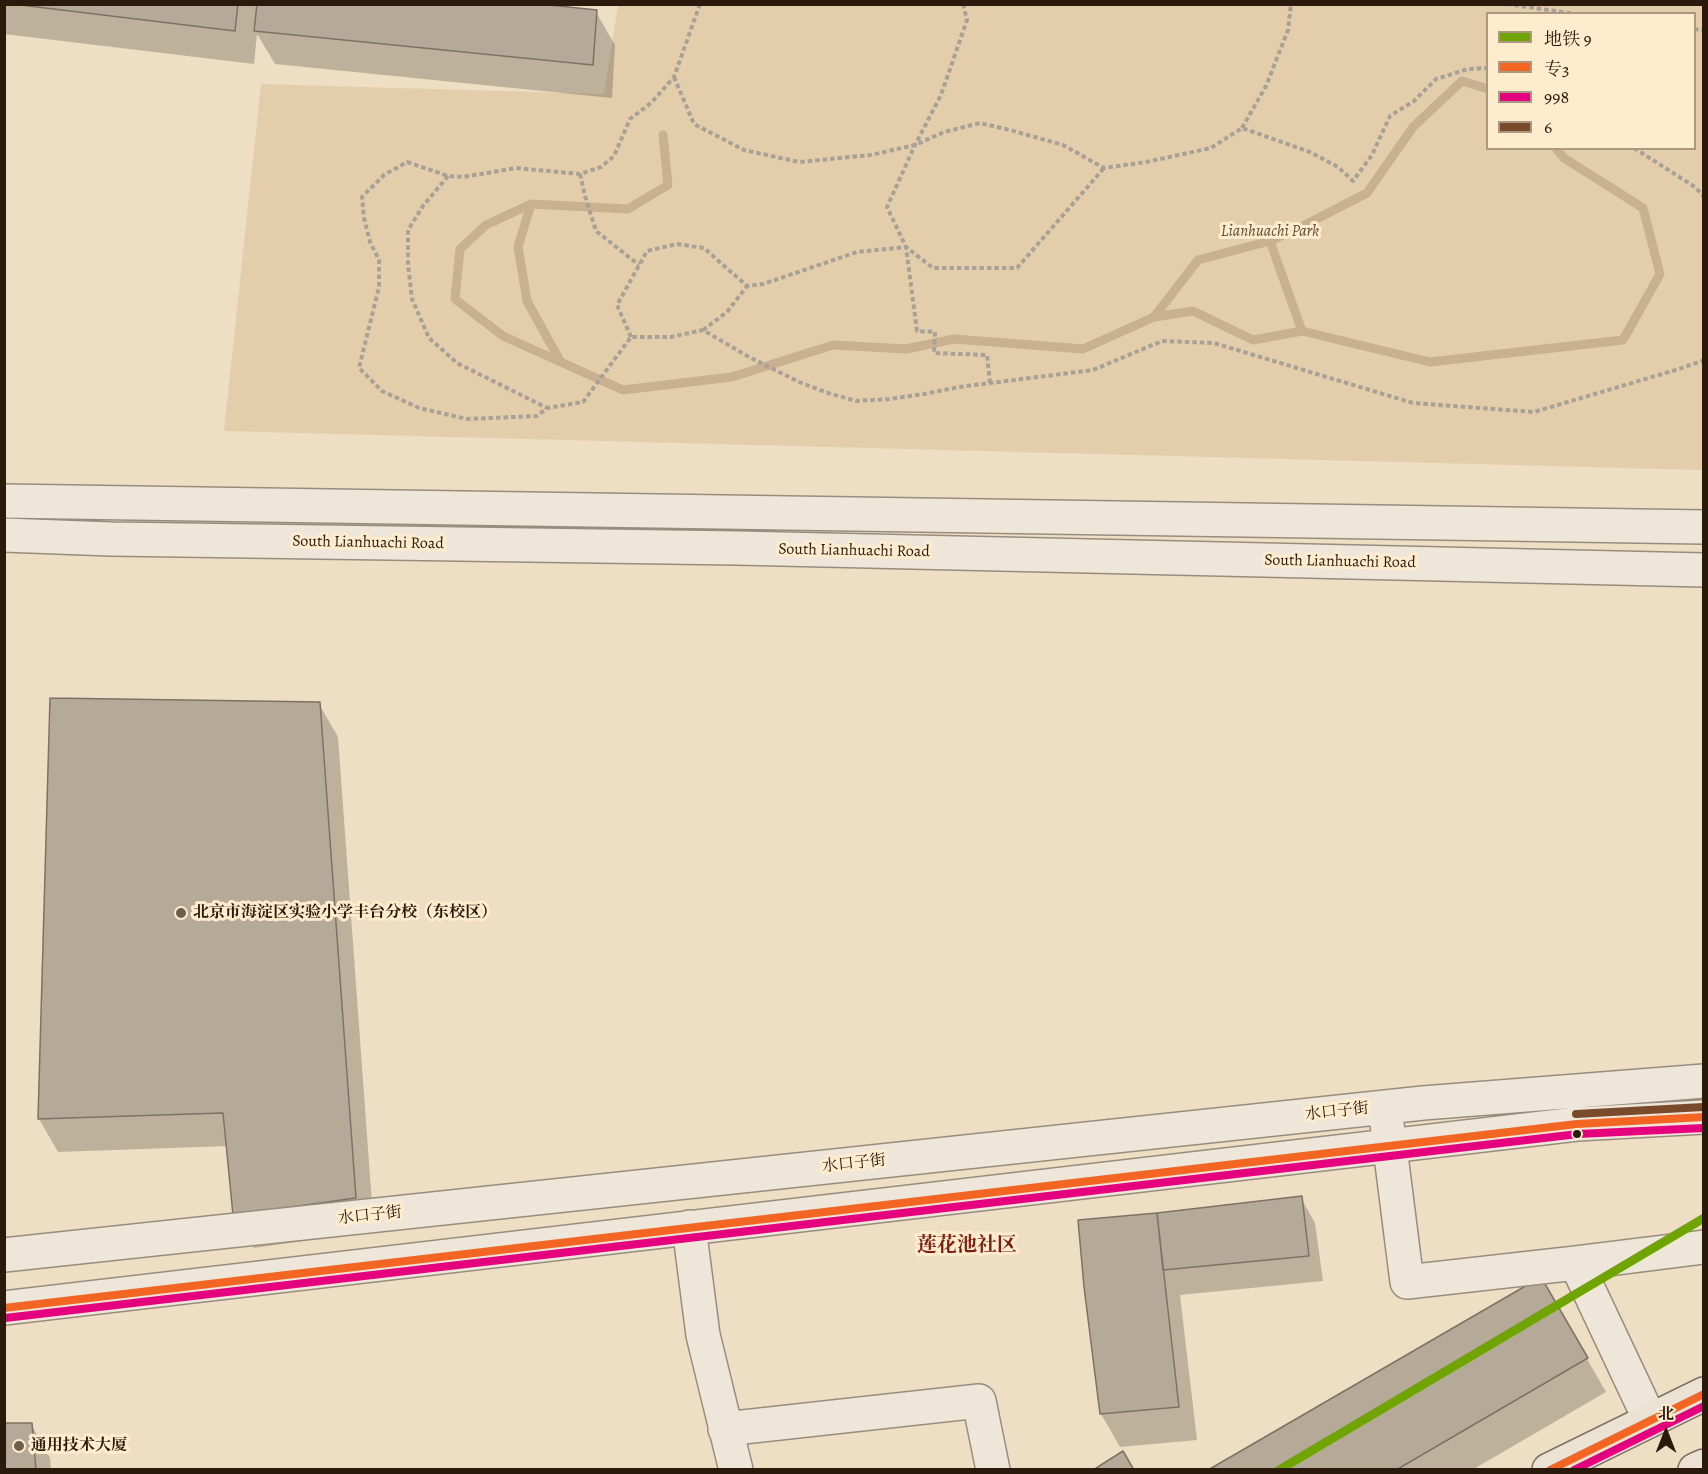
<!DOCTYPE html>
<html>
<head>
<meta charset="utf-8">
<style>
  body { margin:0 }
  #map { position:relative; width:1708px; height:1474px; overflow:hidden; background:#eedec4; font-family:Alegreya,"Noto Serif SC",serif }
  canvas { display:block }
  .frame { position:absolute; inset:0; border:6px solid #2b190b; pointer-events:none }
  .legend { position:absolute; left:1486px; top:12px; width:210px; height:138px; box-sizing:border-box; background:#ffecce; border:2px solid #aa9880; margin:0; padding:8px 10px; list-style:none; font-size:18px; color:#2b190b }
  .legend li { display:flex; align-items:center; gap:12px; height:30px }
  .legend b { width:30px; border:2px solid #aa9880 }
  .north { position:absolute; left:1636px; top:1402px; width:60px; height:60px; -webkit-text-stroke:4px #ffecce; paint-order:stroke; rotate:0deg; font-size:16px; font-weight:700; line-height:24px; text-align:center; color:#2b190b }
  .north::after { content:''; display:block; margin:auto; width:21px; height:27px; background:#2b190b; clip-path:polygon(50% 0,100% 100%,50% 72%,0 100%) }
</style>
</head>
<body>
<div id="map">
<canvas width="1708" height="1474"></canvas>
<div class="frame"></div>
<ul class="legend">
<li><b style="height:8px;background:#70a403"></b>地铁 9</li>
<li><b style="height:8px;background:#f26522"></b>专3</li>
<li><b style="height:8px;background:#e5007d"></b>998</li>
<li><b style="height:8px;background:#7a4b2a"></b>6</li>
</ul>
<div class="north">北</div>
</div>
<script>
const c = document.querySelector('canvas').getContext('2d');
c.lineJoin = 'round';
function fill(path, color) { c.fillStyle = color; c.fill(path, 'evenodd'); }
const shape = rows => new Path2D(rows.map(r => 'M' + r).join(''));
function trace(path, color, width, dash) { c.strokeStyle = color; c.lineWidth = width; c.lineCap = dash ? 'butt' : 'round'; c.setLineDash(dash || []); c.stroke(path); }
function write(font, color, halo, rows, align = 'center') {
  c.font = font + ' Alegreya,"Noto Serif SC",serif'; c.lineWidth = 6; c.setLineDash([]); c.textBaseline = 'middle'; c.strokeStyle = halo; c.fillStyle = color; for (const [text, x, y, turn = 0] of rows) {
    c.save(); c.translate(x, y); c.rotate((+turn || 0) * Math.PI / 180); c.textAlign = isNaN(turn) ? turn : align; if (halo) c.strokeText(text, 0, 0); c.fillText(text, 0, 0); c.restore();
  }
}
const green = shape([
  [618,5,1703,5,1703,470,224,431,261,84,604,94],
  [1488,14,1694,14,1694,148,1488,148]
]);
const shadow = shape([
  [4,4,526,4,596,12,615,45,612,98,275,64,257,34,254,64,4,34],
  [319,704,338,737,374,1231,254,1248,235,1215,228,1146,58,1152,39,1119],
  [1301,1198,1315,1223,1323,1281,1180,1295,1197,1440,1120,1447,1101,1414,1080,1221],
  [1541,1279,1606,1392,1472,1470,1211,1470],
  [31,1424,50,1458,51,1470,4,1470]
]);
const stream = shape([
  [663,135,668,185,628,209,531,204,486,225,460,249,455,299,503,336,623,390,732,377,833,345,906,349,954,339,1083,349,1154,317,1198,260,1270,241],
  [531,204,518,247,527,301,560,361],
  [1154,317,1193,311,1253,340,1302,331,1430,362,1623,340,1660,274,1643,208,1564,158,1556,148],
  [1302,331,1270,241,1305,225,1367,193,1413,127,1462,81,1488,89]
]);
const building = shape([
  [12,4,238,4,235,31,12,4],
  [257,4,540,4,597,10,593,65,254,31,257,4],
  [50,698,320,702,356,1198,233,1215,223,1113,38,1119,50,698],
  [1302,1196,1309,1256,1163,1270,1157,1213,1302,1196],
  [1157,1213,1179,1407,1100,1414,1084,1287,1078,1220,1157,1213],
  [1541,1277,1588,1358,1396,1470,1208,1470,1541,1277],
  [4,1423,32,1423,36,1470,4,1470,4,1423],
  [1123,1451,1134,1470,1093,1470,1123,1451]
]);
const path = shape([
  [700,4,674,77,651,103,630,119,614,156,601,167,580,174,516,168,463,177,448,176,407,162,384,175,362,197,364,218,370,242,379,260,379,287,359,368,382,391,419,408,467,419,537,416,547,408,583,402,631,337,671,337,703,330,749,357,799,382,828,393,856,401,889,399,924,394,959,387,1093,370,1162,341,1214,343,1413,403,1534,412,1679,369,1704,360],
  [963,4,967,20,941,95,915,145,887,207,906,247,917,331,935,332,934,353,987,355,990,383],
  [1507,4,1576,14],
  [1694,29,1704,30],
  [674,77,694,124,744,150,799,162,871,155,915,145,944,132,980,123,1010,130,1063,145,1104,168,1146,162,1211,148,1242,128,1310,152,1338,167,1353,181,1372,155,1390,116,1414,101,1436,79,1468,69,1488,68],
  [1242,128,1266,86,1288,30,1291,4],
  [1634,148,1695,187,1704,197],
  [580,174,585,196,596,231,639,265],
  [448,176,423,206,408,230,408,265,412,299,429,338,457,363,547,408],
  [703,330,727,312,747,286],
  [631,337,617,305,647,251,677,244,704,248,747,286,763,284,857,252,906,247,933,268,1017,268,1104,168]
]);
const minor = shape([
  [4,501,1704,527],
  [4,535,111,539,737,548,1704,570],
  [1387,1124,1407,1282,1576,1263,1704,1247],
  [689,1227,703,1335,736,1470],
  [4,1255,1423,1103,1704,1081],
  [1576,1263,1650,1420],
  [4,1308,1577,1124,1704,1117],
  [725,1429,979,1401,993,1470]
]);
const highway = shape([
  [1549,1470,1704,1394],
  [1695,1470,1704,1466]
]);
const bus1 = shape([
  [4,1308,1577,1124,1704,1117],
  [1550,1470,1704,1394]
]);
const bus2 = shape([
  [5,1318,1578,1134,1704,1128],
  [1574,1470,1704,1406]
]);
const bus3 = shape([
  [1576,1114,1703,1107]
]);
const metro1 = shape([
  [1279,1470,1704,1218]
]);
const markers = [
  [181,913,6,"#6f5e4c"],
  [1577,1134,5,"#2b190b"],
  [19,1446,6,"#6f5e4c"]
];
const parkNames = [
  ["Lianhuachi Park",1270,232]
];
const streetNames = [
  ["South Lianhuachi Road",368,543,1],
  ["South Lianhuachi Road",854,551,1],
  ["South Lianhuachi Road",1340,562,1],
  ["水口子街",1337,1112,-6],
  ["水口子街",854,1164,-6],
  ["水口子街",370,1216,-6]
];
const poiNames = [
  ["北京市海淀区实验小学丰台分校（东校区）",193,913],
  ["通用技术大厦",31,1446]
];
const quarterNames = [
  ["莲花池社区",967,1246]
];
fill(green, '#e4cdab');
fill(shadow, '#0003');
trace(stream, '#c8b090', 9);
fill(building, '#b5aa98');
trace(building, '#7d7264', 1.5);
trace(minor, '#988d7d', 36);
trace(highway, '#7d7264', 36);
trace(path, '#a8a196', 4, [4.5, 3]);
trace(minor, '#efe6da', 33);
trace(highway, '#ece2d3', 33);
trace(bus1, '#f26522', 8);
trace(bus2, '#e5007d', 8);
trace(bus3, '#7a4b2a', 8);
trace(metro1, '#70a403', 9);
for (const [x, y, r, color] of markers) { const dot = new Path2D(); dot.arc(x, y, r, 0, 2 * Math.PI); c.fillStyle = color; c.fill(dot); trace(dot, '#ffecce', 2); }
write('italic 16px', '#604b35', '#ffecce', parkNames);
write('16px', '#2b190b', '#ffecce', streetNames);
write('bold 16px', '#2b190b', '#ffecce', poiNames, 'left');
write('bold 20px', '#7a1f14', '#ffecce', quarterNames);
</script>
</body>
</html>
